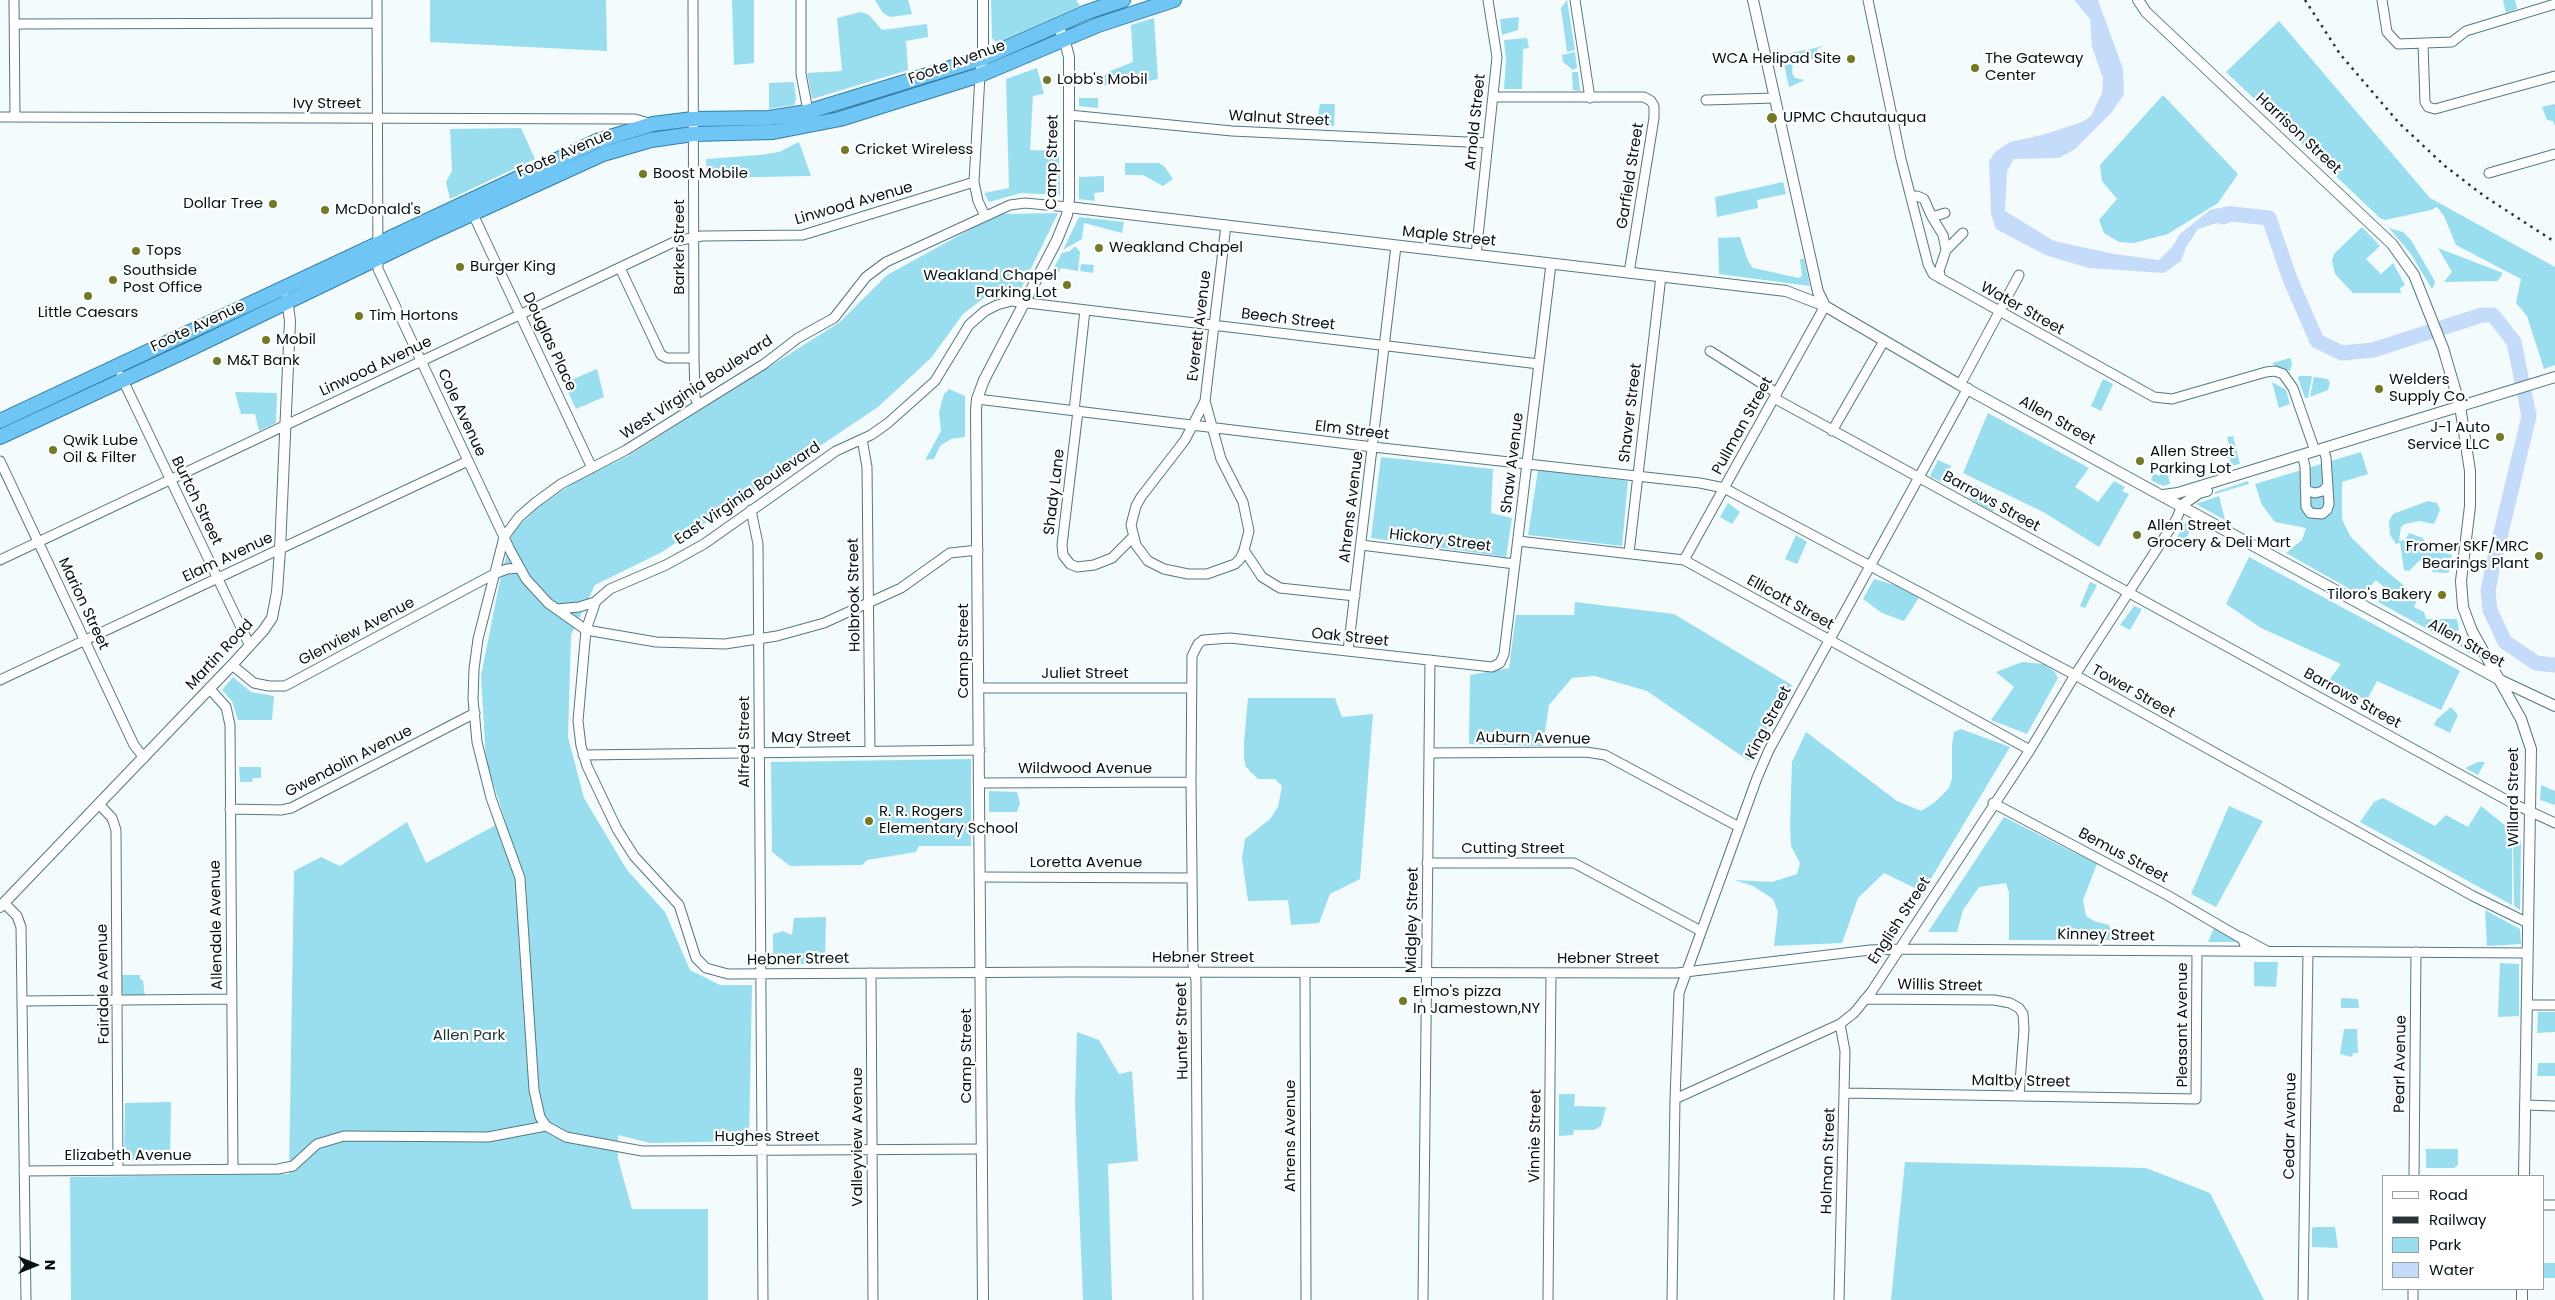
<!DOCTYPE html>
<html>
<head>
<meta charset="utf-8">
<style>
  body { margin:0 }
  #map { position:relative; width:2555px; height:1300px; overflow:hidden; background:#f3fbfd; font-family:Poppins,sans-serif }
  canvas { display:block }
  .legend { position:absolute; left:2382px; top:1175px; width:162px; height:115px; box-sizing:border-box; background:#fff; border:1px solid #9ba0a2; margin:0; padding:6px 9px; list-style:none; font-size:15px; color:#041216 }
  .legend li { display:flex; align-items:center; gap:10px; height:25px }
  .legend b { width:25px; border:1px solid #9ba0a2 }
  .north { position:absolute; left:10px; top:1240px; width:50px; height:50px; -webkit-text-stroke:4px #fff; paint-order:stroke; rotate:90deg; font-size:14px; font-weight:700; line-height:20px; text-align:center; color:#041216 }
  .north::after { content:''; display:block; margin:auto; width:18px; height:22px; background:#041216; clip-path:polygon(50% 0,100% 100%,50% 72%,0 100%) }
</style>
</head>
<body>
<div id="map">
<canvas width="2555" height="1300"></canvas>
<ul class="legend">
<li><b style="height:6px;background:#fff"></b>Road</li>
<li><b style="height:6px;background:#263337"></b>Railway</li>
<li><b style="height:14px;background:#99deef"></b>Park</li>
<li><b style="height:14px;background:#c5dbfa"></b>Water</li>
</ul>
<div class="north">N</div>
</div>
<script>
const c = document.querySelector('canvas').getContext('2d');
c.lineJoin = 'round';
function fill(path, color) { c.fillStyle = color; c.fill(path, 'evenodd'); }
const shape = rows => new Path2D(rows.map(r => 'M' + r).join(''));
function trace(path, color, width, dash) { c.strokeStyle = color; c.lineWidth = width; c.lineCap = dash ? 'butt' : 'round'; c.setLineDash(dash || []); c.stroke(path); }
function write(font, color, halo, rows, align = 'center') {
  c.font = font + ' Poppins,sans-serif'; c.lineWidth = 4.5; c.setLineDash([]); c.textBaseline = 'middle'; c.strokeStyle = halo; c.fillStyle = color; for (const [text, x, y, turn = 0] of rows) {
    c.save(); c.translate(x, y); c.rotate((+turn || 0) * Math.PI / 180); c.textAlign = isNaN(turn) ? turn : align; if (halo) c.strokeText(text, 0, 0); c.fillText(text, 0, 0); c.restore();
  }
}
const green = shape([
  [430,0,606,0,607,51,430,42],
  [732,0,754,0,754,63,734,65],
  [875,0,908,0,912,14,890,17,883,13],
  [991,0,1076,0,1080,6,997,43,992,38],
  [1567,0,1575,50,1567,52,1561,8],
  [2503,0,2515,0,2517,9,2506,13],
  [861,12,869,15,882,30,927,24,928,37,906,41,908,70,812,99,807,73,842,71,837,18],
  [1519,17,1518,30,1502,35,1500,19],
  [1154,18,1158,79,1134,84,1103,85,1104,76,1108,72,1133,62,1131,25],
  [2279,21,2430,198,2555,267,2555,365,2544,369,2527,316,2516,303,2521,279,2456,245,2444,216,2437,207,2431,210,2385,220,2380,218,2226,72],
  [1527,38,1529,48,1523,49,1522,89,1504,89,1506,61,1504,40],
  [1824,46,1817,49,1819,58,1813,60,1809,57,1803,57,1793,61,1792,73,1795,78,1805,80,1789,87,1782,55],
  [1575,52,1577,68,1573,70,1563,62,1562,55],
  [1037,68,1044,94,1033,96,1030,150,1059,151,1060,195,1021,193,989,202,984,193,1009,188,1006,79],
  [1572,72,1578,72,1580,91,1573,90],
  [794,82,796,99,794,105,769,109,769,83],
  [2163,95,2238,174,2218,203,2168,234,2134,243,2119,242,2104,233,2099,220,2117,199,2102,181,2100,165],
  [1079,98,1098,98,1098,108,1079,106],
  [1320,104,1335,104,1334,126,1316,125],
  [2555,104,2555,125,2554,125,2553,121,2547,120,2542,107],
  [521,128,535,159,450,199,446,182,452,171,450,129],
  [799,142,811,176,707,178,706,159,760,155,779,152],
  [1125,163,1159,163,1164,166,1173,179,1163,186,1143,175,1125,175],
  [1104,176,1104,192,1094,193,1095,201,1079,199,1079,177],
  [1783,182,1786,194,1757,200,1758,208,1717,217,1715,197],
  [1058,213,1021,289,993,291,963,314,931,358,878,407,662,552,595,585,571,635,568,737,584,798,627,870,665,912,690,970,720,985,752,985,749,1141,650,1143,618,1135,618,1159,632,1209,708,1209,708,1300,71,1300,70,1177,289,1174,294,871,321,857,340,866,407,822,426,863,505,820,486,761,481,676,499,585,512,532,540,506,575,482,628,456,840,322,887,275,998,214],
  [1079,217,1124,222,1122,233,1084,223,1082,239,1063,250],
  [2362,227,2380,246,2366,259,2381,274,2393,263,2405,285,2400,288,2401,293,2353,293,2335,274,2332,261,2334,254],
  [2389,228,2403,232,2411,240,2433,278,2435,283,2432,289,2411,254],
  [1740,237,1748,261,1753,268,1799,278,1802,276,1800,259,1804,259,1810,286,1719,274,1718,238],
  [1075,246,1080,252,1078,271,1061,268,1053,282,1047,280,1062,253,1070,251],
  [2438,248,2503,273,2500,278,2497,281,2444,282,2452,272],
  [1081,264,1094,265,1093,273,1080,271],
  [2290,358,2292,363,2290,371,2275,366,2272,363],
  [597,369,604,397,576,409,564,383],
  [2299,376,2312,376,2308,398,2305,398,2298,378],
  [2314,377,2327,379,2330,382,2328,390,2310,397],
  [2103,379,2113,384,2101,411,2091,406],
  [2272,382,2286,390,2290,404,2279,408],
  [949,389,965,396,965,437,951,439,940,446,934,459,925,460,941,431,939,412,944,394],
  [235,392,277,393,276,423,259,431,255,414,241,414],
  [1988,413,2089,468,2075,487,2098,502,2114,481,2125,487,2122,491,2129,494,2099,547,2045,513,1963,473],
  [2233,436,2240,464,2231,466,2230,458,2224,458,2224,454,2231,453,2227,437],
  [2361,452,2368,474,2342,482,2342,519,2350,536,2379,565,2418,597,2414,607,2424,612,2426,619,2457,619,2459,630,2440,636,2378,602,2383,592,2383,586,2376,580,2362,596,2286,553,2302,540,2306,528,2275,522,2262,505,2255,484],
  [1381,457,1493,469,1491,513,1512,518,1506,557,1371,538],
  [1938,460,1951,466,1943,483,1930,476],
  [2166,465,2170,484,2163,486,2151,480,2154,473,2159,476],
  [1538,470,1628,481,1622,546,1528,535],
  [2248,481,2249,484,2215,494,2215,492],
  [1976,485,1998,499,1993,512,1969,498],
  [2219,496,2225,520,2196,504],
  [2428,501,2437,503,2440,510,2434,524,2419,521,2405,524,2401,527,2399,541,2405,540,2409,533,2423,538,2429,549,2452,555,2450,571,2447,573,2432,572,2436,562,2434,559,2419,561,2409,571,2404,570,2400,543,2396,544,2390,535,2389,521,2393,514],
  [1728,503,1740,512,1732,524,1720,517],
  [2187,520,2194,523,2184,543,2176,539],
  [1796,535,1807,542,1797,564,1785,559],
  [2249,557,2460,671,2441,710,2377,681,2367,700,2326,684,2341,664,2261,628,2226,604],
  [1874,579,1905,588,1920,596,1904,621,1882,613,1863,599],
  [2090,582,2097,585,2085,608,2080,606],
  [1575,602,1674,614,1792,685,1749,761,1647,691,1595,676,1572,678,1549,705,1543,746,1469,744,1470,675,1509,668,1516,615,1574,615],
  [2134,606,2142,609,2130,630,2120,625],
  [2468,641,2473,651,2468,653,2459,645],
  [2022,662,2044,664,2054,671,2058,678,2027,734,1991,720,2014,687,1996,672],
  [233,677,251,692,274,696,272,720,238,720,232,701,222,690],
  [1248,698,1335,698,1342,717,1373,714,1360,879,1330,894,1319,923,1291,925,1288,900,1248,901,1242,858,1245,839,1270,819,1278,807,1282,786,1275,779,1258,779,1246,767,1244,759,1244,742],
  [2451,707,2458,715,2450,733,2434,725,2437,719],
  [1961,729,2010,747,1923,892,1884,873,1858,898,1842,943,1774,946,1778,912,1773,899,1753,886,1734,880,1772,882,1797,874,1800,863,1791,846,1790,826,1792,762,1806,732,1897,801,1921,811,1934,803,1949,788,1952,778,1952,745,1954,732],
  [971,759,971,846,919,846,916,852,867,860,862,865,790,866,772,852,771,762],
  [2478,762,2485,762,2478,775,2465,768],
  [239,767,261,767,261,778,253,778,252,782,240,782],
  [2541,785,2555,791,2555,805,2540,800],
  [989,791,1017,792,1020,803,1017,812,989,812],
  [2383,798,2435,826,2446,815,2468,827,2481,806,2512,831,2512,905,2360,822,2374,802],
  [2229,806,2263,821,2216,907,2191,894],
  [2004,817,2097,864,2083,900,2086,916,2094,921,2109,925,2113,937,2123,940,2009,940,2009,893,2006,883,1979,887,1963,910,1957,932,1928,932],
  [2521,841,2520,910,2514,906,2513,842],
  [2485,910,2520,929,2521,944,2487,946],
  [826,917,825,963,773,965,773,934,783,931,792,935,794,918],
  [2214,928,2237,939,2239,942,2208,942],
  [2254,962,2278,962,2276,987,2254,986],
  [2500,963,2519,964,2519,1016,2498,1017],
  [122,975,140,975,140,979,143,980,145,997,125,996,122,992],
  [2341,998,2358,999,2359,1008,2341,1008],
  [2538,1012,2555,1012,2555,1032,2537,1033],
  [2344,1029,2357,1029,2358,1053,2353,1053,2352,1057,2340,1054],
  [1077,1032,1099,1040,1119,1074,1132,1071,1138,1161,1108,1164,1112,1300,1083,1300,1075,1104],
  [2538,1063,2555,1063,2555,1076,2537,1076],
  [1559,1094,1575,1094,1574,1106,1606,1107,1601,1126,1594,1130,1574,1130,1573,1135,1559,1136],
  [171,1102,170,1161,124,1161,125,1103],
  [2426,1149,2458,1149,2458,1165,2454,1168,2426,1168],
  [1905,1162,2146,1168,2210,1193,2264,1300,1891,1300],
  [2315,1227,2335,1227,2338,1248,2312,1247,2312,1228],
  [2544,1263,2555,1263,2555,1278,2544,1278]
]);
const water = shape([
  [2074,0,2098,0,2123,69,2124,94,2112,112,2075,149,2059,158,2014,159,2007,171,2005,211,2054,241,2114,254,2159,260,2172,247,2180,234,2210,210,2229,206,2259,210,2198,229,2186,247,2181,261,2164,273,2089,268,2045,255,1996,229,1991,214,1989,161,1995,152,2010,142,2042,135,2082,122,2091,116,2102,93,2103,78,2092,47,2090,19]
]);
const river = shape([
  [2223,217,2231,214,2269,218,2290,279,2317,341,2342,353,2373,350,2482,315,2493,315,2514,342,2529,416,2492,570,2488,591,2490,610,2505,642,2536,663,2555,665]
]);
const minor = shape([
  [14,0,15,117],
  [377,0,378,269,510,550,526,579,548,603,586,630,656,642,725,644,777,636,824,623,901,588,950,553,978,550],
  [693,0,694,358,695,397,698,404],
  [801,0,801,74,809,116],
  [1575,0,1590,98],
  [1868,0,1901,159,1928,264,1933,274,2154,397,2172,399,2266,372,2275,371,2283,374,2293,388,2315,451],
  [2382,0,2387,32,2398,44,2452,42,2466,31,2555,4],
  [15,24,377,23],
  [2423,44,2425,102,2428,107,2435,109,2555,76],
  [980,75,974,182,978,201,985,216],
  [1493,97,1644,97,1651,101,1654,106,1654,118,1629,273],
  [1706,100,1775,98],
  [1069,115,1232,131,1488,143],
  [0,117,635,119,652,124],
  [2489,173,2555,154],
  [1911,196,1917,196,1924,199,1932,217,1943,235,1946,250,1939,271,1941,279],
  [471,210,592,468],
  [1932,217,1945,213],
  [1946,250,1963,233],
  [1476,255,1497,57,1488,0],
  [620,268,661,355,667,358,694,358],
  [1710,351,1777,393],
  [1539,364,1011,301,997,305,985,311,969,325,935,381,888,423,871,435,836,451,704,544,666,565,610,589,596,601,586,630,578,721,581,746,587,766,617,829,634,856,679,905,696,958,706,968,728,974,1071,972,1677,973,1870,950,1899,949,2527,953],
  [121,376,250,646],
  [1960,385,2019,275],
  [1774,398,2512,803,2555,823],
  [977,399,1373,447,1700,483,1724,488,2075,675,2473,896,2528,923],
  [1205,401,1221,459,1243,502,1249,531,1244,550,1240,559,1235,564,1207,574,1188,574,1164,569,1148,561,1136,545,1131,525,1136,506,1141,497,1185,440,1205,401,1226,225],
  [1074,411,1085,310],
  [1078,411,1062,545,1063,555,1070,564,1077,567,1094,565,1112,558,1133,537],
  [1832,431,1884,341],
  [862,439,867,467,870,751],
  [2302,455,2305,466,2306,507,2310,513,2322,514,2327,510,2329,504,2326,457,2323,449],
  [0,461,134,745,144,758],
  [2305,487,2308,491,2315,493,2323,491,2328,485],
  [751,510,758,544,763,1300],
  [1518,541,1684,560,2030,750],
  [1361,545,1515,564],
  [1244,550,1262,577,1280,588,1355,596],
  [1629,553,1661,276],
  [0,560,676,241,702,236,803,235,974,182],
  [1684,560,1825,306],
  [557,609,579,607,595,602],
  [1348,651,1396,246],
  [232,665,254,683,269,686,285,686,494,574,507,569,520,568],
  [0,680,468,461],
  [209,688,226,707,230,725,233,1169],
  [979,688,1191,688],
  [1429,753,1586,752,1605,755,1739,827],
  [583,755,980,750],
  [980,783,1191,782],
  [1993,803,2167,895,2239,937,2243,940,2247,951],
  [99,804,112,818,116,830,118,1170],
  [230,809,281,810,291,808,475,713],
  [1427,863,1574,863,1701,931],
  [980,877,1192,878],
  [4,903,17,916,21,927,26,1300],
  [2241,937,2267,951],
  [871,973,873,1300],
  [1305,973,1306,1300],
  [1865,999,1994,1000,2010,1003,2019,1008,2023,1014,2024,1029,2019,1096],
  [22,1001,232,999],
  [2527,1005,2555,1005],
  [1845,1093,2196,1099,2197,952],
  [1675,1099,1679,993,1757,778,1769,750,1968,388],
  [2525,1105,2555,1106],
  [982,1149,642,1151,566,1137,546,1126,540,1117,534,1090,520,878,491,798,477,742,473,699,474,669,478,639,504,537,519,517,535,503,561,484,626,450,764,364,798,338,834,318,866,277,886,262,1010,205,1025,203,1068,207],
  [24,1171,278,1169,293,1166,317,1144,344,1136,488,1137,546,1126],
  [2414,1176,2416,952],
  [2544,1205,2555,1205],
  [1198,1300,1196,980,1193,965,1191,782,1192,656,1198,644,1203,640,1230,638,1492,667,1500,663,1504,654,1551,264],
  [1423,1300,1430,660],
  [1548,1300,1551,973],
  [1672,1300,1675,1099,1840,1024,1854,1013,1872,991,2030,750,2075,675,2177,518,2182,505],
  [1839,1300,1845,1051,1840,1024],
  [2303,1300,2308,952],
  [2413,1300,2413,1289]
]);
const tertiary = shape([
  [1753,0,1818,292,1825,306,1960,385,2142,485,2502,681,2555,706],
  [2138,0,2146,12,2392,244,2414,275,2443,348,2460,406,2470,471,2470,506,2461,581,2463,607,2472,631,2521,719,2531,749,2524,1176],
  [980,75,983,58,983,0],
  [1068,207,1786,291,1825,306],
  [2163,495,2178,493,2555,377],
  [2182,505,2199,493,2207,491],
  [0,907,232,665,263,631,272,618,277,592,280,549,290,321,287,298],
  [983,1300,976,410,977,399,984,380,1057,240,1067,215,1069,199,1069,57,1064,38,1057,25],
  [2522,1300,2522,1289]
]);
const trunk = shape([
  [0,421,597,141,653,124,693,119,769,118,807,112,983,58,1087,12,1123,0],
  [0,437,192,348,428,234,603,154,651,140,693,134,773,132,840,119,980,75,1098,25,1174,0]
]);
const rail = shape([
  [2305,0,2340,54,2399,123,2445,166,2484,196,2555,242]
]);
const markers = [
  [1851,59,5,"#727a24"],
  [1975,68,5,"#727a24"],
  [1047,80,5,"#727a24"],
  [1772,118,6,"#727a24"],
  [845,150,5,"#727a24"],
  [643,174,5,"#727a24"],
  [273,204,5,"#727a24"],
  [325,210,5,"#727a24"],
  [1099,248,5,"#727a24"],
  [136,251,5,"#727a24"],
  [460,267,5,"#727a24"],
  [113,280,5,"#727a24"],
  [1067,285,5,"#727a24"],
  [88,296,5,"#727a24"],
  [359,316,5,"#727a24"],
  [266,340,5,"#727a24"],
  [217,361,5,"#727a24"],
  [2379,389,5,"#727a24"],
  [2500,437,5,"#727a24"],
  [53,450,5,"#727a24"],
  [2140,461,5,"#727a24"],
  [2137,535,5,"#727a24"],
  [2539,556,5,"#727a24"],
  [2442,595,5,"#727a24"],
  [869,821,5,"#727a24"],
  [1403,1001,5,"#727a24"]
];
const poiNames = [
  ["WCA Helipad Site",1841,59,"right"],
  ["The Gateway",1985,59],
  ["Center",1985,76],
  ["Lobb's Mobil",1057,80],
  ["UPMC Chautauqua",1783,118],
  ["Cricket Wireless",855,150],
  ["Boost Mobile",653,174],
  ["Dollar Tree",263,204,"right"],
  ["McDonald's",335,210],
  ["Weakland Chapel",1109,248],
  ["Tops",146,251],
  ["Burger King",470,267],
  ["Southside",123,271],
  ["Post Office",123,288],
  ["Weakland Chapel",1057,276,"right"],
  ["Parking Lot",1057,293,"right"],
  ["Little Caesars",88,313,"center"],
  ["Tim Hortons",369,316],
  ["Mobil",276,340],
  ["M&T Bank",227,361],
  ["Welders",2389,380],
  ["Supply Co.",2389,397],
  ["J-1 Auto",2490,428,"right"],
  ["Service LLC",2490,445,"right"],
  ["Qwik Lube",63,441],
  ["Oil & Filter",63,458],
  ["Allen Street",2150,452],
  ["Parking Lot",2150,469],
  ["Allen Street",2147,526],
  ["Grocery & Deli Mart",2147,543],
  ["Fromer SKF/MRC",2529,547,"right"],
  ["Bearings Plant",2529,564,"right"],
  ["Tiloro's Bakery",2432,595,"right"],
  ["R. R. Rogers",879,812],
  ["Elementary School",879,829],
  ["Elmo's pizza",1413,992],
  ["In Jamestown,NY",1413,1009]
];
const streetNames = [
  ["Foote Avenue",957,63,-20],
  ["Ivy Street",327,104],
  ["Walnut Street",1279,119,3],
  ["Arnold Street",1476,122,-84],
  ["Harrison Street",2298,134,43],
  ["Foote Avenue",565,154,-23],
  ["Camp Street",1053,162,-89],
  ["Garfield Street",1631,176,-81],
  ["Linwood Avenue",854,204,-16],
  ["Maple Street",1449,237,6],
  ["Barker Street",680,247,-90],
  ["Water Street",2022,309,29],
  ["Beech Street",1288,320,7],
  ["Everett Avenue",1200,326,-83],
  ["Foote Avenue",198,327,-25],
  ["Douglas Place",549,342,65],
  ["Linwood Avenue",376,367,-25],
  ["West Virginia Boulevard",697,388,-33],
  ["Cole Avenue",461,413,65],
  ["Shaver Street",1631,413,-83],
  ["Allen Street",2057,421,29],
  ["Pullman Street",1743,426,-61],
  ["Elm Street",1352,431,7],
  ["Shaw Avenue",1513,463,-83],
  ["Shady Lane",1055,492,-83],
  ["East Virginia Boulevard",748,494,-34],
  ["Burtch Street",196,501,64],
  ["Barrows Street",1991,502,29],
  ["Ahrens Avenue",1352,507,-83],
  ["Hickory Street",1440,541,7],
  ["Elam Avenue",228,558,-25],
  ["Holbrook Street",855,595,-91],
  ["Ellicott Street",1790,603,29],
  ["Marion Street",83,604,65],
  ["Glenview Avenue",357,632,-28],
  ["Oak Street",1350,638,6],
  ["Allen Street",2466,644,29],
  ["Camp Street",964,651,-90],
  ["Martin Road",220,655,-47],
  ["Juliet Street",1085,674],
  ["Tower Street",2133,692,29],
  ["Barrows Street",2352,699,29],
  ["King Street",1769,723,-62],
  ["May Street",811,738,-1],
  ["Auburn Avenue",1533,739,1],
  ["Alfred Street",745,742,-90],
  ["Gwendolin Avenue",349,762,-27],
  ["Wildwood Avenue",1085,769],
  ["Willard Street",2514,797,-90],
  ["Cutting Street",1513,849],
  ["Bemus Street",2123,856,28],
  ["Loretta Avenue",1086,863],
  ["Midgley Street",1413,920,-89],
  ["English Street",1900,921,-57],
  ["Allendale Avenue",217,925,-91],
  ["Kinney Street",2106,936,1],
  ["Hebner Street",1203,958],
  ["Hebner Street",1608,959],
  ["Hebner Street",798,960,-1],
  ["Fairdale Avenue",104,984,-91],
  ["Willis Street",1940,986,1],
  ["Pleasant Avenue",2183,1025,-90],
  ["Hunter Street",1183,1031,-91],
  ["Camp Street",967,1056,-90],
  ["Pearl Avenue",2401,1064,-89],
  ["Maltby Street",2021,1082,1],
  ["Cedar Avenue",2291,1126,-89],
  ["Ahrens Avenue",1291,1136,-90],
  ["Vinnie Street",1536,1136,-89],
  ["Hughes Street",767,1137],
  ["Valleyview Avenue",858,1137,-90],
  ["Elizabeth Avenue",128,1156],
  ["Holman Street",1829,1161,-88]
];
const parkNames = [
  ["Allen Park",469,1036]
];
fill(green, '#99deef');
fill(water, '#c5dbfa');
trace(river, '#c5dbfa', 15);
trace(minor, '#537882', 11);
trace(tertiary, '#537882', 12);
trace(trunk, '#327ea5', 16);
trace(minor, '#fff', 9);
trace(tertiary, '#fff', 10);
trace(trunk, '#6fc6f4', 14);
trace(rail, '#263337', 2.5, [2.5, 5]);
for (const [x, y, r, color] of markers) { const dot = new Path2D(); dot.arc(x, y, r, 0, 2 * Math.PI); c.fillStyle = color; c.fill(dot); trace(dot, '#fff', 2); }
write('15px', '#041216', '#fff', poiNames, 'left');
write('15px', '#041216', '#fff', streetNames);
write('15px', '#1e353a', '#fff', parkNames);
</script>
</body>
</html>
